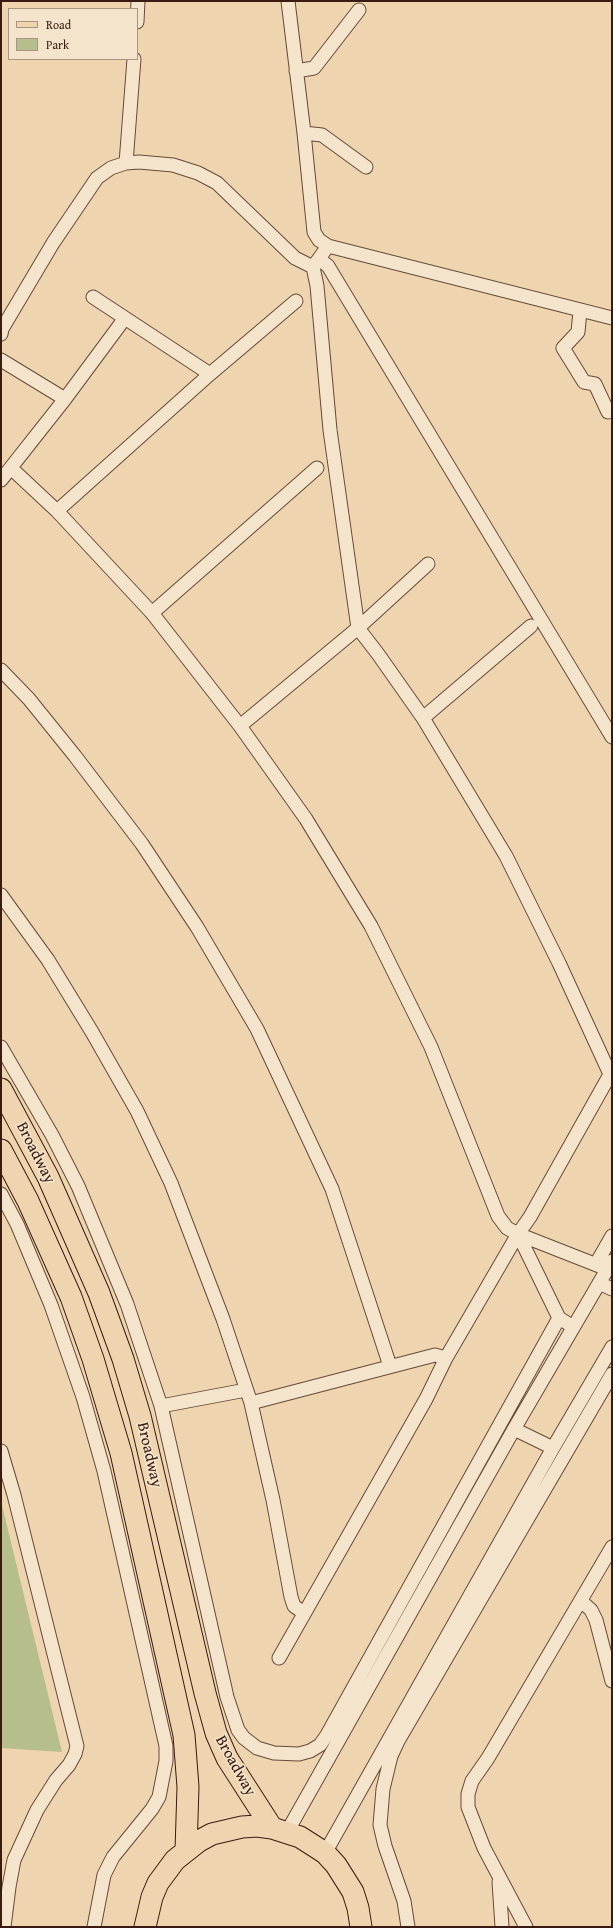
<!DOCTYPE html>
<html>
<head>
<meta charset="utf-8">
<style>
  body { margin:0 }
  #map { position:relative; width:613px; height:1928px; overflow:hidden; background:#eed5af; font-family:"Gentium Book Plus",serif }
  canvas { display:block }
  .frame { position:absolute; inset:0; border:2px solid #391b11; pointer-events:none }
  .legend { position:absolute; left:8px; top:8px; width:130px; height:52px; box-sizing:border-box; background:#f4e4cb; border:1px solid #a99481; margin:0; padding:5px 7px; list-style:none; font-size:12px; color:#391b11 }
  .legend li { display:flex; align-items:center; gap:8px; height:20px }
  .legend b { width:20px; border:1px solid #a99481 }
</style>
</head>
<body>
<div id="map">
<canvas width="613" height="1928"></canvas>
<div class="frame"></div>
<ul class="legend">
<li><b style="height:5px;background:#eed5af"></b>Road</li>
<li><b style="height:11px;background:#b6be8c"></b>Park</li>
</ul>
</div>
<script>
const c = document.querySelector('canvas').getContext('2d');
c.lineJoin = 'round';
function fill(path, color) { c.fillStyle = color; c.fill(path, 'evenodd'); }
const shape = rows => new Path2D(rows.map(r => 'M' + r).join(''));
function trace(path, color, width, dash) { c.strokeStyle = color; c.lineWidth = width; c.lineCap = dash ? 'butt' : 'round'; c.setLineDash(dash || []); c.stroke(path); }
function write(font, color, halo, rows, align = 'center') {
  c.font = font + ' "Gentium Book Plus",serif'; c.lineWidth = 3; c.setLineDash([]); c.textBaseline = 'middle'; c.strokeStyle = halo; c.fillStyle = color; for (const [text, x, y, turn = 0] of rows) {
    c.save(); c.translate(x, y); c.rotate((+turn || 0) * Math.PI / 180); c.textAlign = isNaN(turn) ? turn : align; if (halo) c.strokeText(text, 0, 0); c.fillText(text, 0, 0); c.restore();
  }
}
const green = shape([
  [1,1501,62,1752,1,1748]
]);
const street = shape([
  [288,1,304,133,314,232,319,240,328,246,612,318],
  [137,22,138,1],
  [296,71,314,68,359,10],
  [304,133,322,135,366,167],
  [126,163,134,59],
  [328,246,313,267,317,286,330,430,358,628,378,654,423,718,506,856,559,963,610,1074],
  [319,259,328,266,612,737],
  [93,297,210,374],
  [580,311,578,332,563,348,584,382,595,384,608,412],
  [1,334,2,329,53,243,97,178,111,168,126,163,139,162,173,165,198,173,217,183,295,258,313,267],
  [1,360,65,399],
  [11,468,57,511,152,613,240,726,358,628,428,564],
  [1,480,65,399,125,318],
  [57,511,210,374,296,301],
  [152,613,317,468],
  [1,670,29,699,75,756,142,844,197,927,257,1029,332,1189,390,1366],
  [423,718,531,626],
  [240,726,306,819,371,926,431,1047,498,1216,507,1228,518,1234],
  [1,895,48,960,92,1032,137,1111,171,1183,223,1319,251,1403,435,1355,446,1358],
  [1,1047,52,1135,78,1186,127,1304,161,1406,227,1697,238,1730,244,1738,257,1748,274,1753,299,1754,310,1751,320,1745,327,1735,559,1318],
  [1,1194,17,1224,51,1305,83,1397,104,1471,166,1746,166,1761,159,1797,152,1809,113,1857,104,1875,94,1927],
  [596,1264,612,1236],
  [599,1283,612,1289],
  [567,1323,559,1318,518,1234,607,1269],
  [251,1403,273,1500,291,1597,294,1606,304,1613],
  [161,1406,246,1390],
  [514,1429,553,1448],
  [1,1451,14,1495,77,1746,75,1754,69,1765,56,1780,37,1810,14,1860,9,1887,4,1927],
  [581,1601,591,1610,596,1620,612,1681],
  [279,1658,426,1399,446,1358,518,1234,530,1217,612,1071],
  [287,1832,514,1429,612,1261],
  [325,1853,553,1448,612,1347],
  [499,1882,502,1927],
  [408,1927,404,1901,385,1846,380,1825,383,1789,391,1756,398,1741,612,1374],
  [526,1927,484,1848,468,1807,468,1794,472,1781,488,1758,612,1547]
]);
const primary = shape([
  [1,1089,48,1177,99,1293,123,1359,140,1416,205,1693,216,1733,227,1758,272,1828],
  [1,1150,28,1201,71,1297,93,1359,121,1453,184,1735,188,1787,186,1850],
  [145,1927,152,1897,158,1883,175,1860,199,1841,212,1834,242,1827,257,1826,272,1828,300,1837,325,1853,336,1865,353,1892,358,1908,361,1927]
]);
const streetNames = [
  ["Broadway",35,1153,63],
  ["Broadway",149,1455,77],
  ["Broadway",235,1766,61]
];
fill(green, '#b6be8c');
trace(street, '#664a38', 15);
trace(primary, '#391b11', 23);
trace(street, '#f4e4cb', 13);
trace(primary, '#eed5af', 21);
write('16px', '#391b11', '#f4e4cb', streetNames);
</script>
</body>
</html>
